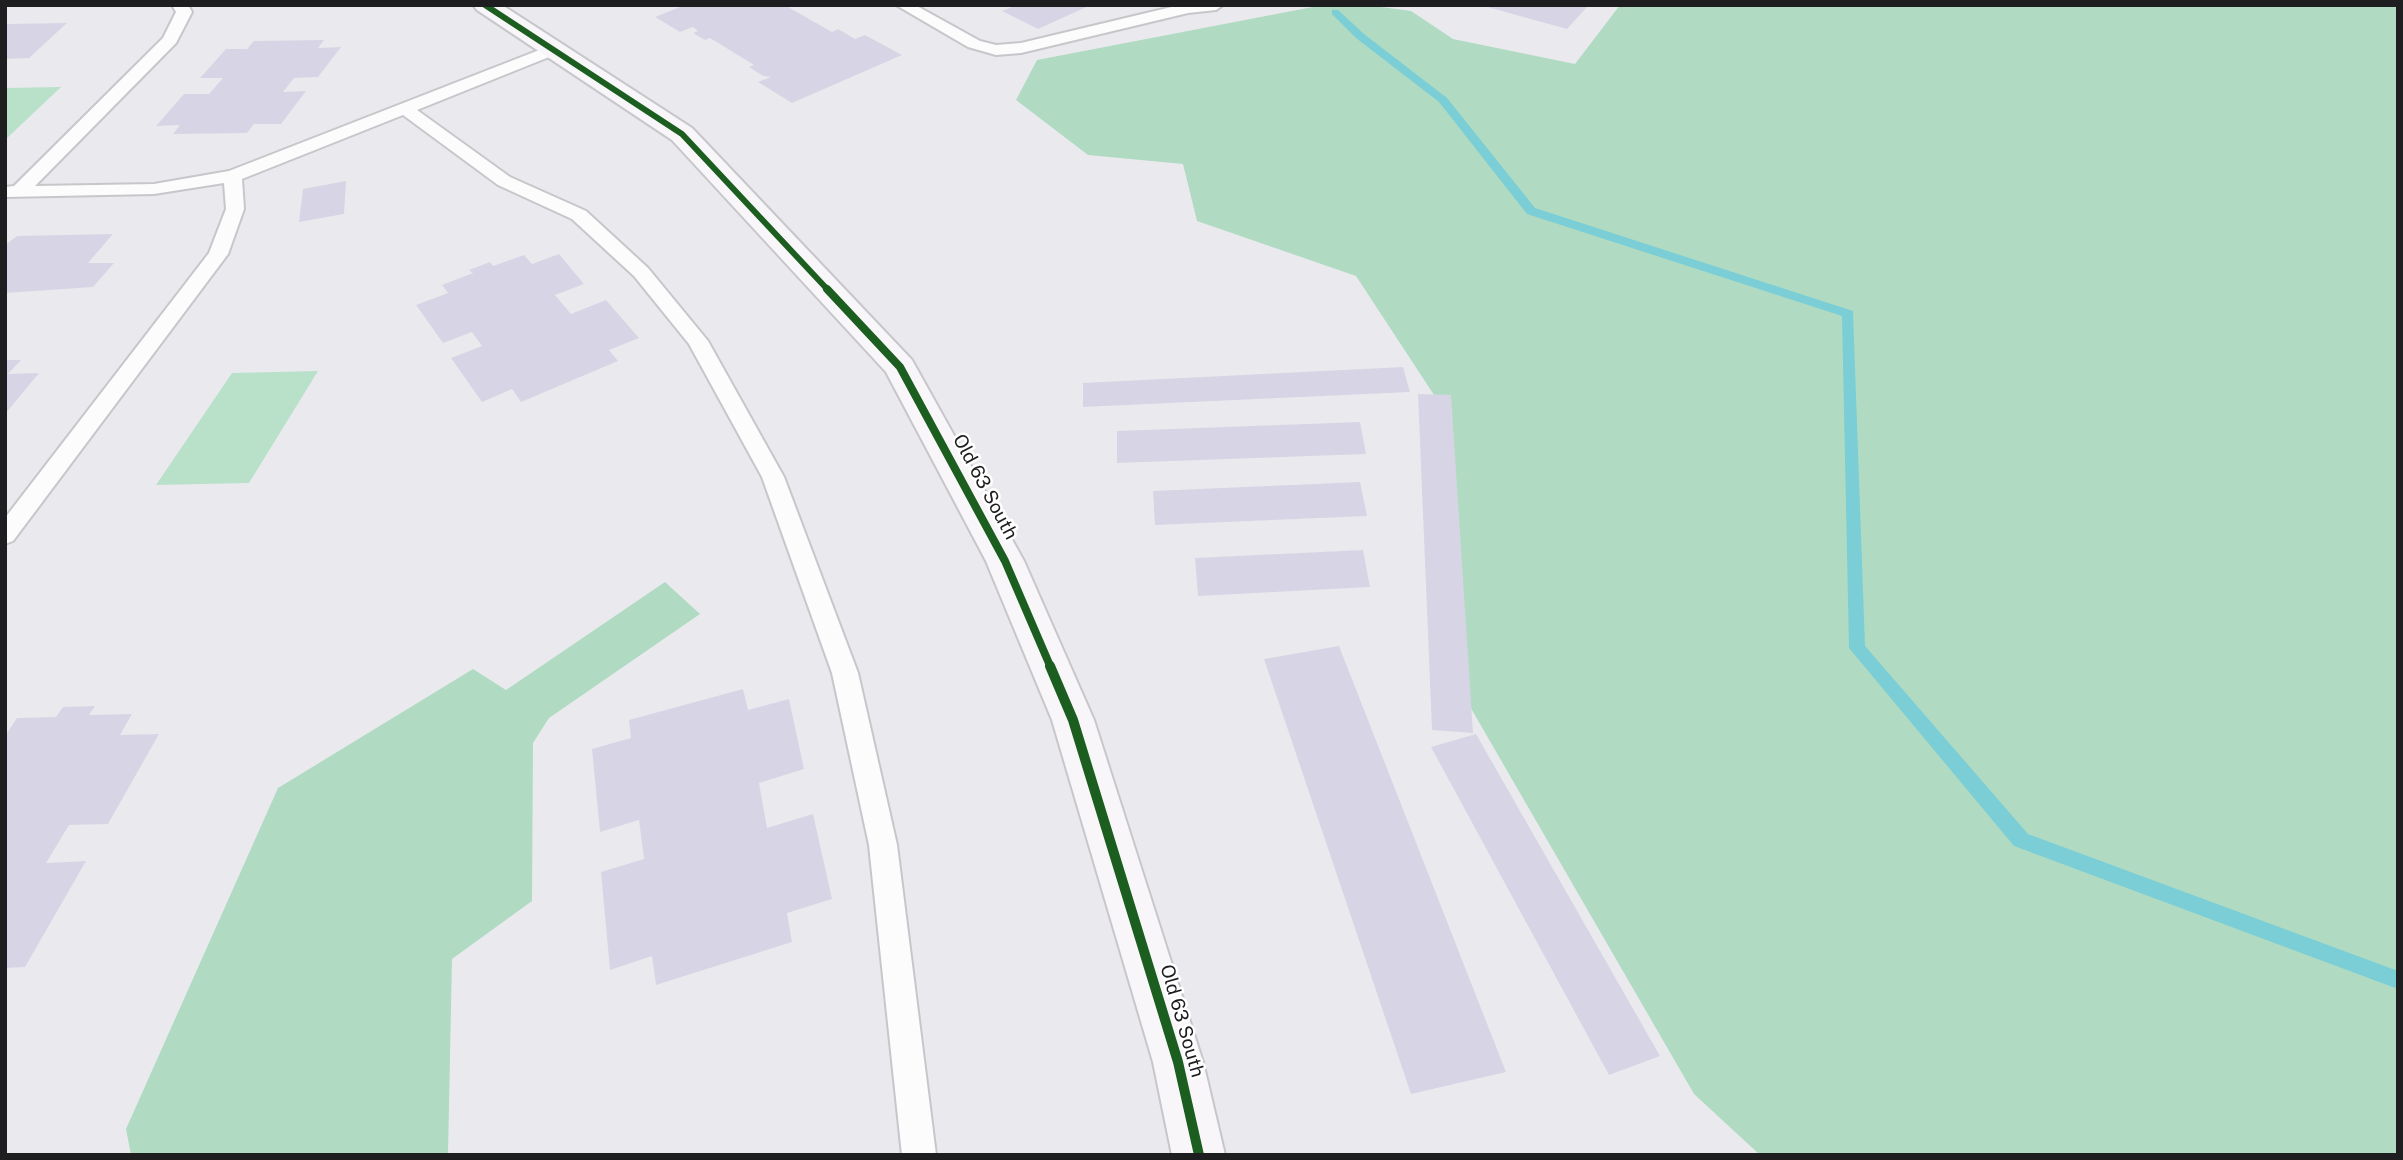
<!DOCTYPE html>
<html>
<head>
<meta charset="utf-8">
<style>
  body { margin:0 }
  #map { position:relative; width:2403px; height:1160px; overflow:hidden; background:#eaeaee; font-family:"Public Sans",sans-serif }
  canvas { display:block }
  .frame { position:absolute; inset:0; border:7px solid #1e1e20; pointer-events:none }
</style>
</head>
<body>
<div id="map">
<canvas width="2403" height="1160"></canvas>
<div class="frame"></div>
</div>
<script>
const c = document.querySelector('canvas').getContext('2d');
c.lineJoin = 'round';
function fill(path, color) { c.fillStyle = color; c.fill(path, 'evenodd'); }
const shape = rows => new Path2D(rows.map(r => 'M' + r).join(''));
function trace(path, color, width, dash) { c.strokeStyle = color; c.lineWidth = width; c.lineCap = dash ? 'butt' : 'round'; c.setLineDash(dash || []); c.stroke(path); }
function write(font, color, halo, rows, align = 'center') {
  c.font = font + ' "Public Sans",sans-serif'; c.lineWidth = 5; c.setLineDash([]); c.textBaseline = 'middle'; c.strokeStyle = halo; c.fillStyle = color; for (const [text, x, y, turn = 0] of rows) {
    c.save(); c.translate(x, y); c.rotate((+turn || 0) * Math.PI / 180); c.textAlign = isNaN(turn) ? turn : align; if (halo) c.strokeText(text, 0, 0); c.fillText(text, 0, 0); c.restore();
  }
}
const green = shape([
  [61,87,5,140,5,88],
  [318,371,249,483,156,485,232,373]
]);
const forest = shape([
  [1323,5,1366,5,1411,11,1453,39,1575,64,1620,5,2398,5,2398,1155,1760,1155,1694,1094,1465,698,1436,398,1356,276,1197,221,1183,164,1088,155,1016,100,1037,60],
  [665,582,700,614,549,718,533,743,532,901,452,959,448,1155,131,1155,126,1129,278,788,473,669,506,690]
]);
const stream = shape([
  [1332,10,1338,10,1364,34,1447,98,1535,208,1853,311,1865,646,2028,834,2398,971,2398,989,2014,846,1849,648,1842,316,1527,214,1439,102,1356,38,1332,14,1332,10]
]);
const building = shape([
  [685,5,791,5,788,7,832,32,838,29,855,39,865,35,902,55,792,103,758,82,771,77,763,76,749,67,754,65,710,38,705,40,693,33,698,31,693,27,680,32,655,17],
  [1017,5,1091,5,1038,29,1002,11],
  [1480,5,1582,5,1587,7,1567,29],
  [67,23,29,58,5,59,5,24],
  [324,40,318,48,341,47,318,77,294,78,283,92,306,91,281,124,254,124,247,133,173,134,180,125,156,126,184,94,209,94,223,78,200,78,226,49,247,49,254,41],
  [346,181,344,214,299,222,303,189],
  [113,234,88,263,114,263,93,287,5,293,5,245,17,236],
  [559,254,584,284,555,295,571,314,606,300,639,338,609,350,618,361,521,402,512,389,482,402,451,358,482,346,472,332,443,343,416,305,448,293,442,285,473,273,469,270,490,262,493,266,524,255,532,264],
  [5,360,21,360,8,374,39,373,5,414],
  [1403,367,1410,392,1083,407,1083,383],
  [1418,394,1451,395,1473,733,1432,730],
  [1360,422,1366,454,1117,463,1117,431],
  [1360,482,1367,516,1155,525,1153,491],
  [1363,550,1370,587,1198,596,1195,558],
  [1339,646,1506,1072,1411,1094,1264,659],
  [743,689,748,710,789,699,804,769,759,783,767,828,813,814,832,899,787,913,792,942,656,985,652,956,610,970,601,872,644,859,639,820,600,832,592,749,631,738,629,720],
  [95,706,89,715,132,714,120,735,159,734,108,824,69,825,46,863,86,861,25,967,5,968,5,736,17,718,56,717,63,707],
  [1476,734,1660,1056,1609,1075,1431,747]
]);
const service = shape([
  [172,5,188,5,192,12,176,43,35,186,154,184,229,171,547,47,559,47,561,50,559,53,417,110,510,177,586,211,648,268,708,341,784,477,858,673,897,845,936,1155,902,1155,869,845,832,673,762,477,689,344,634,276,572,219,498,185,403,115,242,179,244,209,228,254,13,541,5,544,5,518,209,253,226,209,224,183,154,194,5,197,5,187,14,186,163,38,176,12,172,5],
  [896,5,915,5,980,41,996,45,1021,43,1180,5,1223,5,1216,10,1188,13,1021,53,996,55,968,47,896,5]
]);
const secondary = shape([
  [473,5,502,5,692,128,912,360,1024,561,1094,720,1203,1062,1225,1155,1172,1155,1153,1062,1052,720,986,561,886,372,672,140,477,10,473,5]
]);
const cyclewayFar2 = shape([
  [485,5,682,134,828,290]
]);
const cyclewayFar1 = shape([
  [827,289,900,367,1005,561,1051,668]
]);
const cycleway = shape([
  [1050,666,1073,720,1178,1062,1199,1155]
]);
const streetNames = [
  ["Old 63 South",985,487,62],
  ["Old 63 South",1182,1021,74]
];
fill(green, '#b9e0c9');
fill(forest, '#b0dbc2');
fill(stream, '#7bced6');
fill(building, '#d7d5e5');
trace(service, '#c7c7cb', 4);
trace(secondary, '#c7c7cb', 4);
fill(service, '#fcfcfc');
fill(secondary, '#f8f6f8');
trace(cyclewayFar2, '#1b5e20', 6);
trace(cyclewayFar1, '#1b5e20', 8);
trace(cycleway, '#1b5e20', 10);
write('19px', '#1e1e20', '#fff', streetNames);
</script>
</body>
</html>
